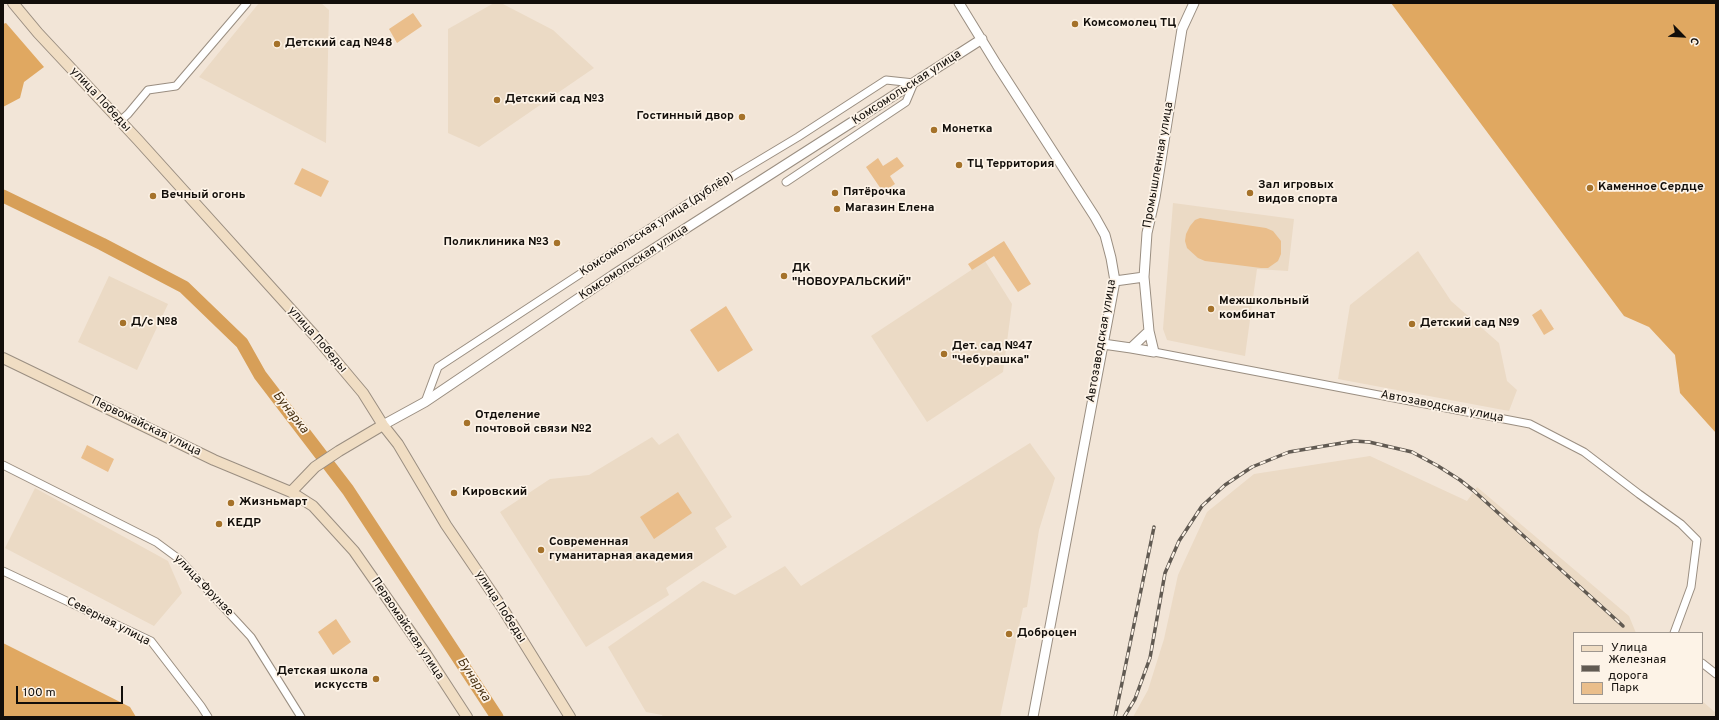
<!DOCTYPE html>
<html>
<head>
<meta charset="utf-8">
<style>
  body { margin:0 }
  #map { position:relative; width:1719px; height:720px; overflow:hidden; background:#f2e5d7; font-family:Overpass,sans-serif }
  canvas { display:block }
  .frame { position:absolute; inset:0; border:4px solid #120e0a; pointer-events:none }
  .legend { position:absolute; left:1573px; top:632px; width:130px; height:72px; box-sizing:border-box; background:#fdf3e7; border:1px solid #9f978f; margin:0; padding:5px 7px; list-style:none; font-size:12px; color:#120e0a }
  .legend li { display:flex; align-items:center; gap:8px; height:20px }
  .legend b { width:20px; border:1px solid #9f978f }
  .north { position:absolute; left:1663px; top:16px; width:40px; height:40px; -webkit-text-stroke:3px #fdf3e7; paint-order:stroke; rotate:114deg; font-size:11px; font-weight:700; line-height:16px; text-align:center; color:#120e0a }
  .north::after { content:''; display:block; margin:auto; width:14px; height:18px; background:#120e0a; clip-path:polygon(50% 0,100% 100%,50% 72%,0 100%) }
  .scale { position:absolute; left:16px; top:686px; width:107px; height:18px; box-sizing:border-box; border:2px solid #120e0a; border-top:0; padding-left:5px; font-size:12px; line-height:14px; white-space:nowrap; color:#120e0a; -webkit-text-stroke:3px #fdf3e7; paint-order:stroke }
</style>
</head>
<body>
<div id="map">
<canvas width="1719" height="720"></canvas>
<div class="frame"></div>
<ul class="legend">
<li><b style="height:5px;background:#f0ddc3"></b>Улица</li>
<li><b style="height:5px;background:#615a52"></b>Железная дорога</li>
<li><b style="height:11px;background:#eabe8b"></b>Парк</li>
</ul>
<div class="north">С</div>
<div class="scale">100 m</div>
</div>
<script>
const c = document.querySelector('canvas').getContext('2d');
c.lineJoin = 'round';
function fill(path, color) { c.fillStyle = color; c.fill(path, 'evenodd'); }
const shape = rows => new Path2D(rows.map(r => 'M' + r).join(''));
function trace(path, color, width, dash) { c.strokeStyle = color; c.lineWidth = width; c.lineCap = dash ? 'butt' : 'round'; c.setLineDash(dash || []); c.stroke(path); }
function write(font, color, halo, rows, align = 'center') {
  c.font = font + ' Overpass,sans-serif'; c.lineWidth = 3.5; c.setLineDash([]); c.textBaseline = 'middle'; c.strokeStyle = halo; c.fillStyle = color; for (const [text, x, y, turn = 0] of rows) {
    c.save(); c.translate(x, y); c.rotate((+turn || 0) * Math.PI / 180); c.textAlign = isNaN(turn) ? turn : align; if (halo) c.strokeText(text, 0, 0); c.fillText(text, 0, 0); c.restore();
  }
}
const built = shape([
  [259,3,321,3,329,10,326,143,199,77],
  [494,3,501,3,553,30,594,68,479,147,448,133,448,29],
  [1173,203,1294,219,1288,271,1257,269,1245,356,1167,340,1163,329],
  [1418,251,1451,301,1499,343,1507,381,1517,390,1509,411,1338,379,1350,305],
  [985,261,1012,304,1003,372,927,422,871,336],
  [109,276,168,304,137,370,78,342],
  [678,433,732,517,715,528,727,547,666,588,669,595,586,647,500,512,550,479,589,475,652,437,659,445],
  [1030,443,1055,478,1039,530,1027,607,1023,608,1000,717,663,717,662,715,646,712,608,647,703,581,735,595,785,566,801,586],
  [1370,456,1467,501,1477,487,1629,616,1636,633,1574,633,1574,703,1702,703,1702,701,1716,713,1716,717,1133,717,1148,690,1164,639,1178,575,1207,512,1254,474],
  [35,488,168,561,182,593,154,626,5,548]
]);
const green = shape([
  [413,13,422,26,397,43,389,29],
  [897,157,904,166,890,176,895,184,883,192,866,167,878,158,883,166],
  [302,168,329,181,321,197,294,184],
  [1200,218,1266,228,1273,231,1281,241,1281,254,1278,261,1268,268,1261,268,1205,261,1198,258,1187,248,1185,241,1186,234,1190,226,1195,220],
  [1004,241,1031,284,1018,292,994,256,972,270,968,264],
  [726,306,753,350,718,372,690,330],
  [1541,309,1554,329,1544,335,1532,315],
  [87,445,114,459,108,472,81,458],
  [678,492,692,513,654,539,640,517],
  [336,619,351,642,333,655,318,632]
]);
const forest = shape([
  [1391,3,1716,3,1716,433,1680,393,1675,355,1649,327,1624,316],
  [6,23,44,67,24,82,20,98,3,107,3,24],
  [3,643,130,707,136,717,3,717]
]);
const river = shape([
  [3,196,102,244,184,287,242,343,260,375,348,490,497,717]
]);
const minor = shape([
  [120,121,128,114,148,90,176,86,247,3],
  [1154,352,1530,424,1584,452,1639,494,1681,524,1697,540,1691,587,1674,633],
  [425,402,438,367,693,200,798,137,886,80,914,83,906,102,786,182],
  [3,465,156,542,179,559,251,637,301,717],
  [3,571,151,641,201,706,208,717],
  [1702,663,1716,674]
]);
const tertiary = shape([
  [959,3,997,65,1095,217,1105,235,1111,258,1115,281,1033,717],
  [1115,281,1144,277],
  [1103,344,1131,348,1149,331],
  [1131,348,1154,352,1149,331,1144,277,1147,233,1155,198,1182,29,1194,3],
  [383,425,425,402,613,275,982,39]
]);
const secondary = shape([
  [13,3,38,33,138,140,315,336,363,393,383,425,398,444,446,525,503,609,570,717],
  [3,358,214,460,291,492,313,506,354,551,426,654,467,717],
  [291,492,315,467,339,451,383,425]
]);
const rail = shape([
  [1115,717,1154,527],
  [1124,717,1135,699,1150,658,1165,573,1179,541,1202,506,1225,485,1252,467,1289,452,1354,441,1369,442,1412,452,1438,466,1460,480,1474,491,1623,626]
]);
const markers = [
  [1075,24,4,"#a5722a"],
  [277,44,4,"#a5722a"],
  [497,100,4,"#a5722a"],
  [742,117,4,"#a5722a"],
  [934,130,4,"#a5722a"],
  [959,165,4,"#a5722a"],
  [1590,188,4,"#a5722a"],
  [835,193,4,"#a5722a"],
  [1250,193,4,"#a5722a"],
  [153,196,4,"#a5722a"],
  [837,209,4,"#a5722a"],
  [557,243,4,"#a5722a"],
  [784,276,4,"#a5722a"],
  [1211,309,4,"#a5722a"],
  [123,323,4,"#a5722a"],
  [1412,324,4,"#a5722a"],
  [944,354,4,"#a5722a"],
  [467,423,4,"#a5722a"],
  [454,493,4,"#a5722a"],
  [231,503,4,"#a5722a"],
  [219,524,4,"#a5722a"],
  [541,550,4,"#a5722a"],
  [1009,634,4,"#a5722a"],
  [376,679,4,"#a5722a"]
];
const poiNames = [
  ["Комсомолец ТЦ",1083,24],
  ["Детский сад №48",285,44],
  ["Детский сад №3",505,100],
  ["Гостинный двор",734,117,"right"],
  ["Монетка",942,130],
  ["ТЦ Территория",967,165],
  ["Зал игровых",1258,186],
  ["видов спорта",1258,200],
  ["Каменное Сердце",1598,188],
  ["Пятёрочка",843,193],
  ["Вечный огонь",161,196],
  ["Магазин Елена",845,209],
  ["Поликлиника №3",549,243,"right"],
  ["ДК",792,269],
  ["\"НОВОУРАЛЬСКИЙ\"",792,283],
  ["Межшкольный",1219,302],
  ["комбинат",1219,316],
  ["Д/с №8",131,323],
  ["Детский сад №9",1420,324],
  ["Дет. сад №47",952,347],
  ["\"Чебурашка\"",952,361],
  ["Отделение",475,416],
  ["почтовой связи №2",475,430],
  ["Кировский",462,493],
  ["Жизньмарт",239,503],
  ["КЕДР",227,524],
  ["Современная",549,543],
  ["гуманитарная академия",549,557],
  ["Доброцен",1017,634],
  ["Детская школа",368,672,"right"],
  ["искусств",368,686,"right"]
];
const streetNames = [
  ["Комсомольская улица",907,88,-33],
  ["улица Победы",100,100,47],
  ["Промышленная улица",1159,165,-80],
  ["Комсомольская улица (дублёр)",657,225,-33],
  ["Комсомольская улица",634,263,-33],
  ["улица Победы",317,340,49],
  ["Автозаводская улица",1102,341,-80],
  ["Автозаводская улица",1442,407,11],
  ["Первомайская улица",146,427,26],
  ["улица Фрунзе",203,586,46],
  ["улица Победы",500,607,57],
  ["Северная улица",108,622,27],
  ["Первомайская улица",407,629,56]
];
const waterNames = [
  ["Бунарка",290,413,52],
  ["Бунарка",473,680,57]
];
fill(built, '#ebdac5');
fill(green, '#eabe8b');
fill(forest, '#e0a861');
trace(river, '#d79f58', 13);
trace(minor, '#9a8e81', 9);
trace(tertiary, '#9a8e81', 11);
trace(secondary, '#9a8e81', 12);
trace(minor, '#fff', 7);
trace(tertiary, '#fff', 9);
trace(secondary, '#f0ddc3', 10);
trace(rail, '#615a52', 3.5);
trace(rail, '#fdf3e7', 2, [6]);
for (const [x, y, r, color] of markers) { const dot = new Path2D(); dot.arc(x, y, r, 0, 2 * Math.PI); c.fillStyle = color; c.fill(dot); trace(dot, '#fdf3e7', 1.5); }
write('bold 12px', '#120e0a', '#fdf3e7', poiNames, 'left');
write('12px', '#120e0a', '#fdf3e7', streetNames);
write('italic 13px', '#483112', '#fdf3e7', waterNames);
</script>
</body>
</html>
